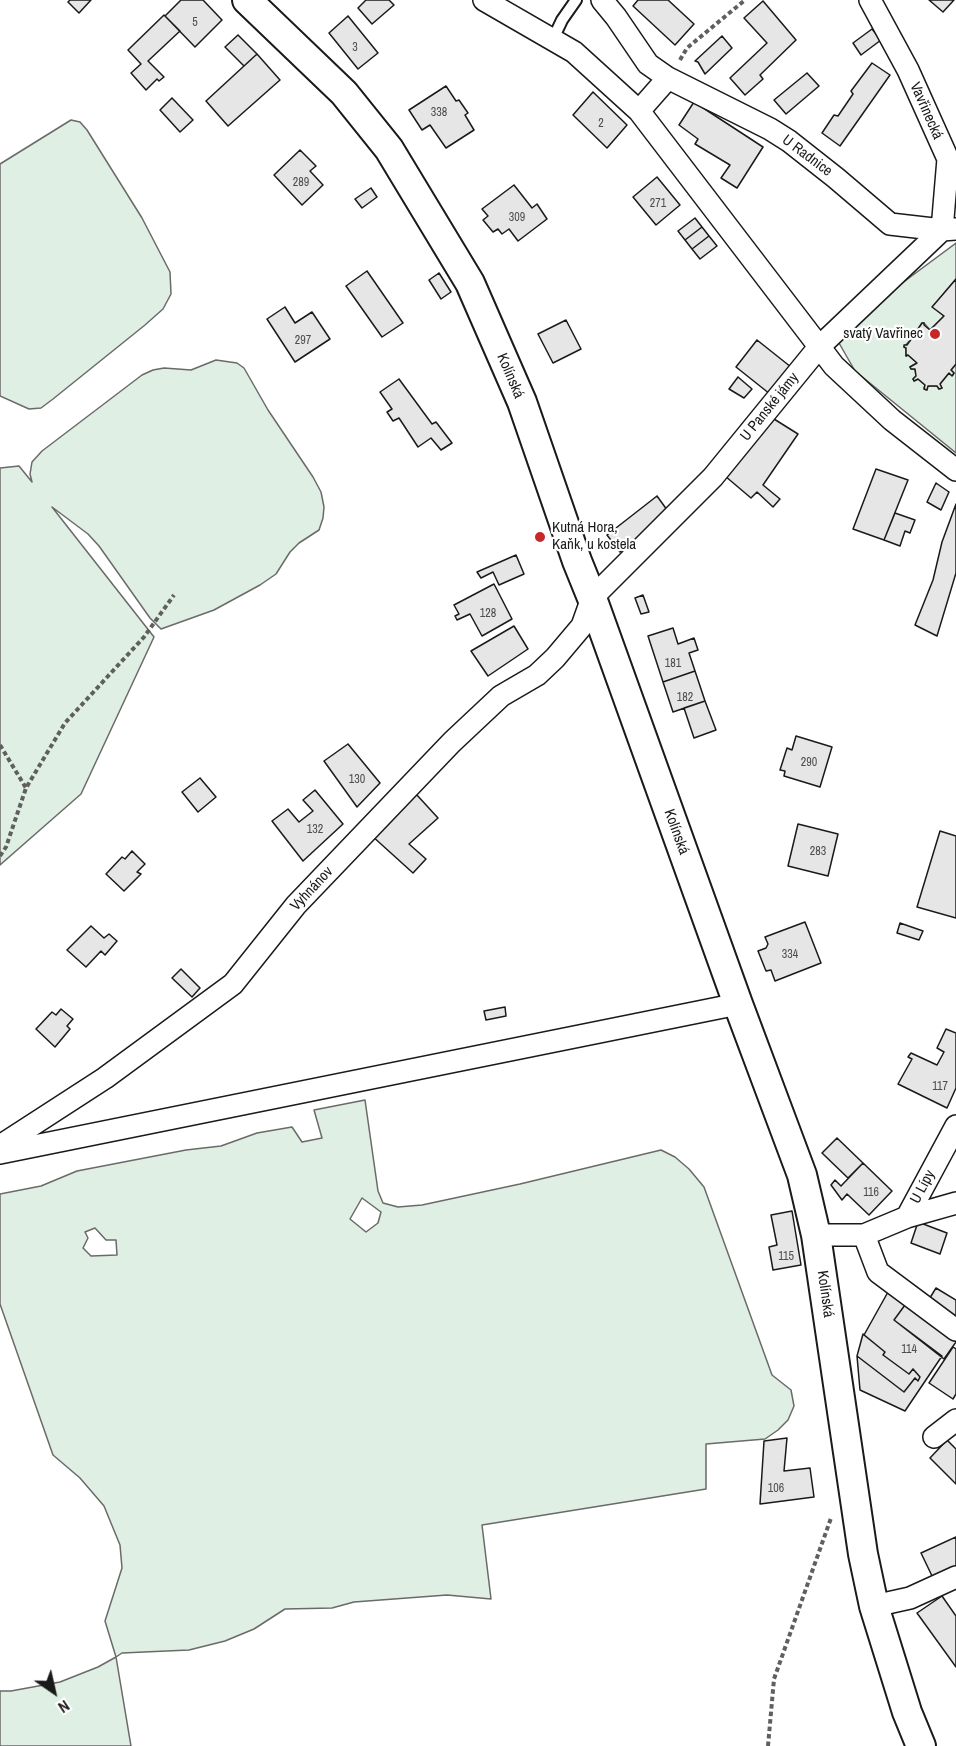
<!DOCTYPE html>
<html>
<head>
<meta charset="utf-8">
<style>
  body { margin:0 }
  #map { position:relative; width:956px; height:1746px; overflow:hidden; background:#fff; font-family:"Archivo Narrow",sans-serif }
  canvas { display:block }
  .north { position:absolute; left:24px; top:1662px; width:60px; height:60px; -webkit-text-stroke:4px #fff; paint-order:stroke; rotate:146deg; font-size:16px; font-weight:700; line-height:24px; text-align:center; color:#1a1a1a }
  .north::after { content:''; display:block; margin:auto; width:21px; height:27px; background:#1a1a1a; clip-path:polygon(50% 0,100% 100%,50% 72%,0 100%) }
</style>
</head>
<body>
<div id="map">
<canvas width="956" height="1746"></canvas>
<div class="north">N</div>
</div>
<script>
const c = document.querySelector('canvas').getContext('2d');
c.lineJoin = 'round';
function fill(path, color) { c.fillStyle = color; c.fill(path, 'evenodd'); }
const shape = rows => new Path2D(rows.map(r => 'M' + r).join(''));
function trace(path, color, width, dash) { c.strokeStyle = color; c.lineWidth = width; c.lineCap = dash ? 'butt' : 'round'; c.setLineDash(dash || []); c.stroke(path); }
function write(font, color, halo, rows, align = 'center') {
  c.font = font + ' "Archivo Narrow",sans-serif'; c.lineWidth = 4.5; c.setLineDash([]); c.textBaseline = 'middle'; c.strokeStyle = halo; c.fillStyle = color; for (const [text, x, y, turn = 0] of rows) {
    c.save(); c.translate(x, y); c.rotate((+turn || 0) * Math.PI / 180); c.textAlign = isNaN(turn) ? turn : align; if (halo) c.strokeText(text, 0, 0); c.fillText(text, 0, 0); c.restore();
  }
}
const green = shape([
  [71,120,80,122,87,130,142,218,170,272,171,294,163,309,145,325,53,399,41,408,29,409,0,396,0,164,71,120],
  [956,243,956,279,933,307,944,316,930,330,924,323,922,323,914,335,911,333,910,336,912,338,904,347,906,348,906,356,908,355,917,363,910,367,911,369,915,369,916,376,913,379,914,381,918,379,925,385,924,388,926,390,928,386,937,386,939,389,942,388,940,384,949,373,953,375,954,373,951,370,956,364,956,453,855,371,839,343,886,295,956,243],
  [216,360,237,363,244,368,268,410,313,477,321,492,324,507,323,518,319,530,299,543,290,552,276,574,260,585,214,610,161,629,150,618,99,546,88,534,52,507,154,637,81,794,0,865,0,468,19,466,32,482,30,474,32,462,42,451,142,375,153,370,164,368,191,370,216,360],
  [365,1100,378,1191,383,1203,398,1207,422,1205,520,1184,661,1150,675,1157,689,1169,704,1187,772,1375,791,1390,794,1406,788,1420,778,1430,765,1439,706,1444,706,1489,482,1525,491,1599,447,1595,354,1602,332,1608,285,1609,254,1629,225,1641,189,1650,122,1653,116,1657,131,1746,0,1746,0,1691,11,1691,60,1682,98,1667,116,1657,105,1621,122,1568,120,1545,104,1506,80,1478,53,1455,0,1304,0,1194,41,1186,77,1171,186,1150,221,1146,257,1133,292,1127,302,1142,322,1138,314,1110,365,1100],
  [362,1198,381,1212,378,1223,366,1232,350,1219,362,1198],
  [95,1228,106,1240,116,1240,117,1255,91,1256,83,1248,88,1238,85,1232,95,1228]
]);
const building = shape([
  [70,0,91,0,79,13,68,2,70,0],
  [181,0,203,0,222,20,195,47,165,16,181,0],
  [366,0,389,0,394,5,372,24,358,8,366,0],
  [638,0,668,0,694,24,675,45,633,6,638,0],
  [929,0,954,0,943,12,929,0],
  [763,1,796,40,760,75,763,79,745,95,730,78,767,43,744,18,763,1],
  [164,15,180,31,148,61,164,77,159,81,157,79,146,90,131,73,141,64,128,50,164,15],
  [348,16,378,53,358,69,329,33,348,16],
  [872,29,881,40,861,55,853,43,872,29],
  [238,35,257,54,244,66,225,47,238,35],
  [722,36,732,48,705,74,698,62,695,61,722,36],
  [257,54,280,80,228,126,206,101,257,54],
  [872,63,890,75,840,146,822,133,834,115,838,116,853,94,851,91,872,63],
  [807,73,819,86,786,114,774,100,807,73],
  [446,86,456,101,459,100,468,113,465,115,474,130,446,148,430,125,422,130,409,110,446,86],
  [593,92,627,125,607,148,573,115,593,92],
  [172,98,193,120,180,132,160,110,172,98],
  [694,102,763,147,737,188,721,178,730,165,695,144,698,139,679,125,694,102],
  [300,150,316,166,310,171,323,185,302,205,274,175,300,150],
  [657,177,680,205,656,225,633,197,657,177],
  [514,185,532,208,537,204,547,219,518,241,509,229,502,234,498,229,493,232,483,220,488,216,482,209,514,185],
  [371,188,377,197,362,208,355,199,371,188],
  [695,218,702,227,685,240,678,231,695,218],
  [702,227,709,236,692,249,685,240,702,227],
  [709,236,717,246,700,259,692,249,709,236],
  [367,271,403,323,382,337,346,286,367,271],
  [439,273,451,292,441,299,429,280,439,273],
  [956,279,956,364,951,370,954,373,952,376,949,373,940,384,942,388,939,389,937,386,928,386,927,390,924,389,925,385,918,379,914,381,913,379,916,376,915,369,911,369,910,367,917,363,908,355,906,356,906,348,904,347,904,345,907,345,912,338,910,336,912,333,914,335,922,323,924,323,924,325,930,330,944,316,932,307,956,279],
  [285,307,295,323,312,312,330,339,295,362,267,319,285,307],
  [566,320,581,349,553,363,538,334,566,320],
  [757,340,796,371,775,398,736,367,757,340],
  [738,377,752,389,744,398,729,389,738,377],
  [399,379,432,424,436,422,452,443,441,450,431,438,418,447,399,418,393,421,387,412,392,409,380,392,399,379],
  [774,419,798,434,763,485,780,499,773,507,757,492,751,498,725,476,774,419],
  [876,469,908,480,884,540,853,529,876,469],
  [936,483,949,492,941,510,927,502,936,483],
  [657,496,670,514,620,552,607,535,657,496],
  [956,504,956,573,937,636,915,625,933,580,942,542,956,504],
  [895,513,915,520,910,533,905,531,900,546,884,540,895,513],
  [516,555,524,574,499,585,493,572,481,578,477,572,516,555],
  [494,584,512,619,482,636,470,614,457,620,455,616,459,614,454,605,494,584],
  [643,595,649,612,641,614,635,598,643,595],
  [514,626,528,649,488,676,471,651,514,626],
  [673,628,678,644,694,638,698,650,689,653,695,671,663,682,648,636,673,628],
  [695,671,705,701,673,712,663,682,695,671],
  [705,701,716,730,694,738,684,708,705,701],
  [796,736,832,747,820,787,784,776,785,771,780,770,787,748,792,750,796,736],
  [348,744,380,783,357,807,324,761,348,744],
  [200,778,216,797,198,812,182,792,200,778],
  [315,790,343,824,303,861,272,821,288,809,299,822,313,811,303,800,315,790],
  [416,794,438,818,409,844,426,859,413,873,371,835,416,794],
  [798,824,838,834,828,876,788,866,798,824],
  [940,831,956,836,956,918,917,907,940,831],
  [132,851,145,864,137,872,141,874,124,891,106,874,122,857,125,859,132,851],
  [805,922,821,963,775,981,771,970,766,971,758,951,766,948,768,944,765,937,805,922],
  [900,923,923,931,919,940,897,933,900,923],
  [91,926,104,938,109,934,117,941,105,955,101,951,86,967,67,950,91,926],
  [181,969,200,988,192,997,172,978,181,969],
  [505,1007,506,1016,486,1020,484,1011,505,1007],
  [61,1009,73,1019,67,1026,70,1029,55,1047,36,1029,52,1012,56,1015,61,1009],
  [946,1029,956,1033,956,1088,947,1108,898,1084,912,1059,908,1057,911,1053,937,1065,944,1052,937,1048,946,1029],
  [837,1138,863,1163,848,1178,822,1153,837,1138],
  [863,1163,892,1191,869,1215,847,1194,842,1200,831,1185,835,1180,841,1186,863,1163],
  [792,1211,801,1265,773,1270,769,1247,777,1245,771,1215,792,1211],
  [918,1222,947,1233,940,1254,911,1243,918,1222],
  [936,1288,956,1300,956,1320,928,1301,936,1288],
  [888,1292,905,1305,894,1320,942,1356,905,1411,860,1390,857,1356,904,1392,915,1378,918,1381,920,1377,913,1369,909,1374,883,1355,885,1352,864,1335,888,1292],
  [905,1305,956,1342,944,1359,894,1320,905,1305],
  [863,1334,885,1352,883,1355,909,1374,913,1369,920,1377,918,1381,915,1378,904,1392,857,1356,863,1334],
  [953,1347,956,1349,956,1394,953,1399,929,1383,953,1347],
  [787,1438,784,1471,810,1468,814,1497,760,1504,764,1441,787,1438],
  [947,1440,956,1449,956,1484,930,1458,947,1440],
  [956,1537,956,1568,933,1578,921,1553,956,1537],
  [942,1596,956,1616,956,1667,917,1613,942,1596]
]);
const path = shape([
  [680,60,687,48,745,0],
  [0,745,26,788],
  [0,856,6,847,26,788,65,723,144,637,174,595],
  [768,1746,774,1679,831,1518]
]);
const lane = shape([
  [553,39,562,20,576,0]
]);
const street = shape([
  [484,0,574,52,639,111,834,366,892,420,956,470],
  [602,0,616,17,648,64,668,78,770,129,789,141,836,178,890,224,942,230,948,159,908,70,870,0],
  [639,111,668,78],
  [0,1146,105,1078,233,984,296,905,452,742,501,696,537,675,555,658,582,626,592,598,713,477,819,347,942,230,956,229],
  [0,1153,738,1004],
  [907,1217,956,1126],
  [816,1235,864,1235,907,1217,956,1203],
  [864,1235,878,1272,956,1330],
  [934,1437,956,1420],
  [874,1606,910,1598,956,1577]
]);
const secondary = shape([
  [247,0,344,93,389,149,470,283,522,402,577,561,592,598,738,1004,802,1175,816,1235,863,1554,874,1606,907,1712,921,1746]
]);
const markers = [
  [935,334,6,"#c62828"],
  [540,537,6,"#c62828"]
];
const numberNames = [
  ["5",195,23],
  ["3",355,48],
  ["338",439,113],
  ["2",601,124],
  ["289",301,183],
  ["271",658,204],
  ["309",517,218],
  ["297",303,341],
  ["128",488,614],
  ["181",673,664],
  ["182",685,698],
  ["290",809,763],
  ["130",357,780],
  ["132",315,830],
  ["283",818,852],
  ["334",790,955],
  ["117",940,1087],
  ["116",871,1193],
  ["115",786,1257],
  ["114",909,1350],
  ["106",776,1489]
];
const streetNames = [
  ["Vavřinecká",926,111,66],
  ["U Radnice",807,156,37],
  ["Kolínská",510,376,67],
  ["U Panské jámy",770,407,-51],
  ["Kolínská",676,832,70],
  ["Vyhnánov",312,889,-47],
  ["U Lípy",923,1187,-62],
  ["Kolínská",825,1294,82]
];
const poiNames = [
  ["svatý Vavřinec",923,334],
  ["Kutná Hora,",552,528,"left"],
  ["Kaňk, u kostela",552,545,"left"]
];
fill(green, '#e0efe3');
trace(green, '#6a6a6a', 1.5);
fill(building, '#e6e6e6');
trace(building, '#1a1a1a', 1.5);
trace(lane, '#1a1a1a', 14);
trace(street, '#1a1a1a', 24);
trace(secondary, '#1a1a1a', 32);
trace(path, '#5f5f5f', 4, [4.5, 3]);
trace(lane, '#fff', 10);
trace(street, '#fff', 21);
trace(secondary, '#fff', 28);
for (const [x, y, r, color] of markers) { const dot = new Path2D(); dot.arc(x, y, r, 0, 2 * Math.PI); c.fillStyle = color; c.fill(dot); trace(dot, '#fff', 2); }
write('12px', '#4d4d4d', null, numberNames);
write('15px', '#1a1a1a', '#fff', streetNames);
write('15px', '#1a1a1a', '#fff', poiNames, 'right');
</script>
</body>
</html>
